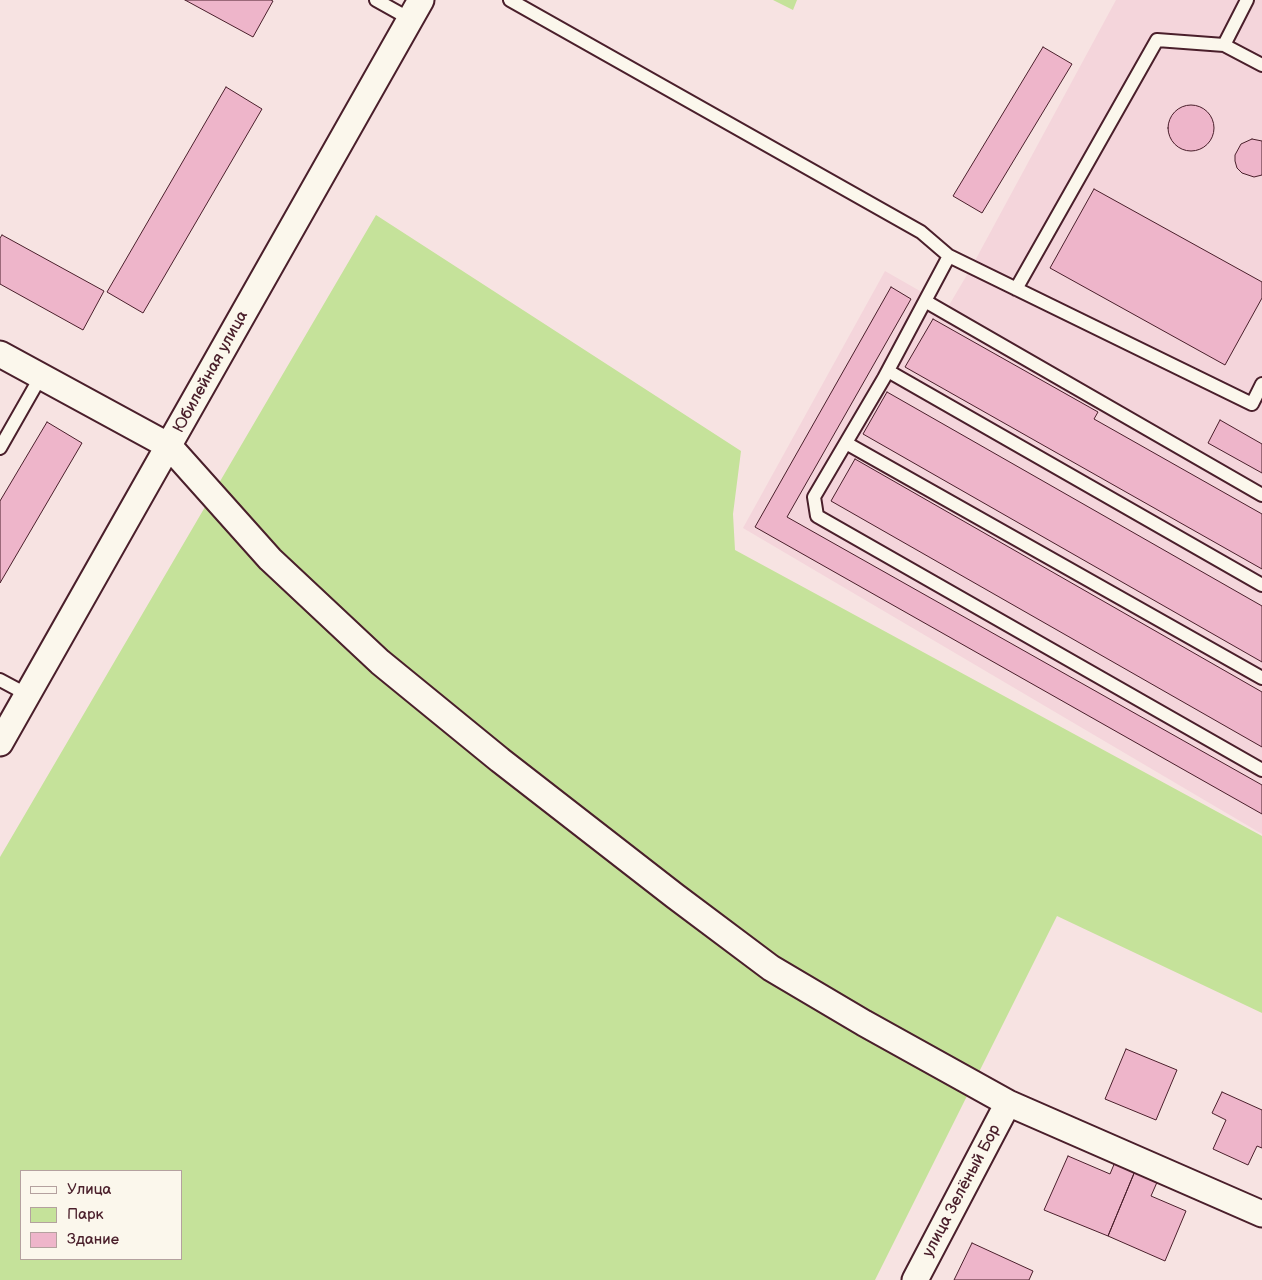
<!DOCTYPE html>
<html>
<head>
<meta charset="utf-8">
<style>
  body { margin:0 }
  #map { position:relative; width:1262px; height:1280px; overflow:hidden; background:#f7e3e2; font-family:"Balsamiq Sans",sans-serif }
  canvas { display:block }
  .legend { position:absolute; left:20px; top:1170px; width:162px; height:90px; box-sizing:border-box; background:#fbf7ec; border:1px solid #b4a19f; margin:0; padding:6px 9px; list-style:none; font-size:15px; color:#4a1f2b }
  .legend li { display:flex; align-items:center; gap:10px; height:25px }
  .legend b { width:25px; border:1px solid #b4a19f }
</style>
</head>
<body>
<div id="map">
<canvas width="1262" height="1280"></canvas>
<ul class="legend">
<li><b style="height:6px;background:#fbf7ec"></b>Улица</li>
<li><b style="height:14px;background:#c5e29a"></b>Парк</li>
<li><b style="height:14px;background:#eeb5ca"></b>Здание</li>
</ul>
</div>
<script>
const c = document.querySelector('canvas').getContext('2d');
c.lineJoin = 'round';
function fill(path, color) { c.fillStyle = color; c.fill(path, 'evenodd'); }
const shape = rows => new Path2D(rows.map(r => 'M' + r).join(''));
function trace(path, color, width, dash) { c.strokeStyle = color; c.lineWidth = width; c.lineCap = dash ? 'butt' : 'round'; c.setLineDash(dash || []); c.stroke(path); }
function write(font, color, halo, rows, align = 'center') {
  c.font = font + ' "Balsamiq Sans",sans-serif'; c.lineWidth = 4.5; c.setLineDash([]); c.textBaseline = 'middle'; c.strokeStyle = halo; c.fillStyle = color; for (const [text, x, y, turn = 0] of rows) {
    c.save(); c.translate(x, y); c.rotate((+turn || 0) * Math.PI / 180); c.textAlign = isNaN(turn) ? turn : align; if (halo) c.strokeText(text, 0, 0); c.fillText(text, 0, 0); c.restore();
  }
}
const built = shape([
  [1116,0,1262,0,1262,834,743,528,885,271,948,307,971,268]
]);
const green = shape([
  [773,0,797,0,793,10],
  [376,215,741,451,733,514,735,550,1262,836,1262,1013,1057,916,875,1280,0,1280,0,857],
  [21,1171,181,1171,181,1259,21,1259]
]);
const building = shape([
  [185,0,271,0,273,1,253,37,185,0],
  [1043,47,1072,64,982,213,953,196,1043,47],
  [226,87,262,109,143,313,107,292,226,87],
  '1168 128a23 23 0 1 1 46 0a23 23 0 1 1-46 0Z',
  [1252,139,1262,141,1262,175,1254,177,1242,173,1237,168,1235,161,1235,155,1241,144,1252,139],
  [1094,189,1262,282,1262,298,1225,365,1050,268,1094,189],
  [2,235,104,291,83,330,0,284,0,238,2,235],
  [891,287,911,299,787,517,1262,785,1262,814,755,527,891,287],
  [933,319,1098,412,1094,419,1262,514,1262,569,905,367,933,319],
  [887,392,1262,606,1262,662,863,434,887,392],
  [1220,420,1262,444,1262,473,1208,443,1220,420],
  [47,422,82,443,0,583,0,501,47,422],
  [855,459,1262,692,1262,747,831,501,855,459],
  [1126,1049,1177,1070,1156,1120,1105,1099,1126,1049],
  [1222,1092,1262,1110,1262,1148,1257,1146,1248,1165,1213,1149,1226,1120,1212,1113,1222,1092],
  [1068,1156,1110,1174,1115,1162,1135,1171,1108,1236,1044,1210,1068,1156],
  [1135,1171,1158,1180,1151,1196,1186,1211,1165,1261,1108,1236,1135,1171],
  [972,1243,1033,1271,1029,1280,954,1280,972,1243]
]);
const lane = shape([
  [376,0,410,19],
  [510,0,921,232,949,256,1252,404,1262,384],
  [1224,45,1247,0],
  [949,256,884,378,814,497,817,516,1262,770],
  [1016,289,1157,40,1224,45,1262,65],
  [925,301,1262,495],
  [888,371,1262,585],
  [846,443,1262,678],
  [0,448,41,376],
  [0,680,28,695]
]);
const street = shape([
  [0,354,169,446,270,559,380,662,500,760,675,896,771,968,864,1023,1008,1103,1262,1214],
  [0,743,421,0],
  [915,1280,1008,1103]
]);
const streetNames = [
  ["Юбилейная улица",211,372,-61],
  ["улица Зелёный Бор",962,1191,-62]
];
fill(built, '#f4d5db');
fill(green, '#c5e29a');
fill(building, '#eeb5ca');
trace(building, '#4a1f2b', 1);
trace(lane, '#4a1f2b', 16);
trace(street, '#4a1f2b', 29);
trace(lane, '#fbf7ec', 12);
trace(street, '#fbf7ec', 25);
write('16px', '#4a1f2b', '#fbf7ec', streetNames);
</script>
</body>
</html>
